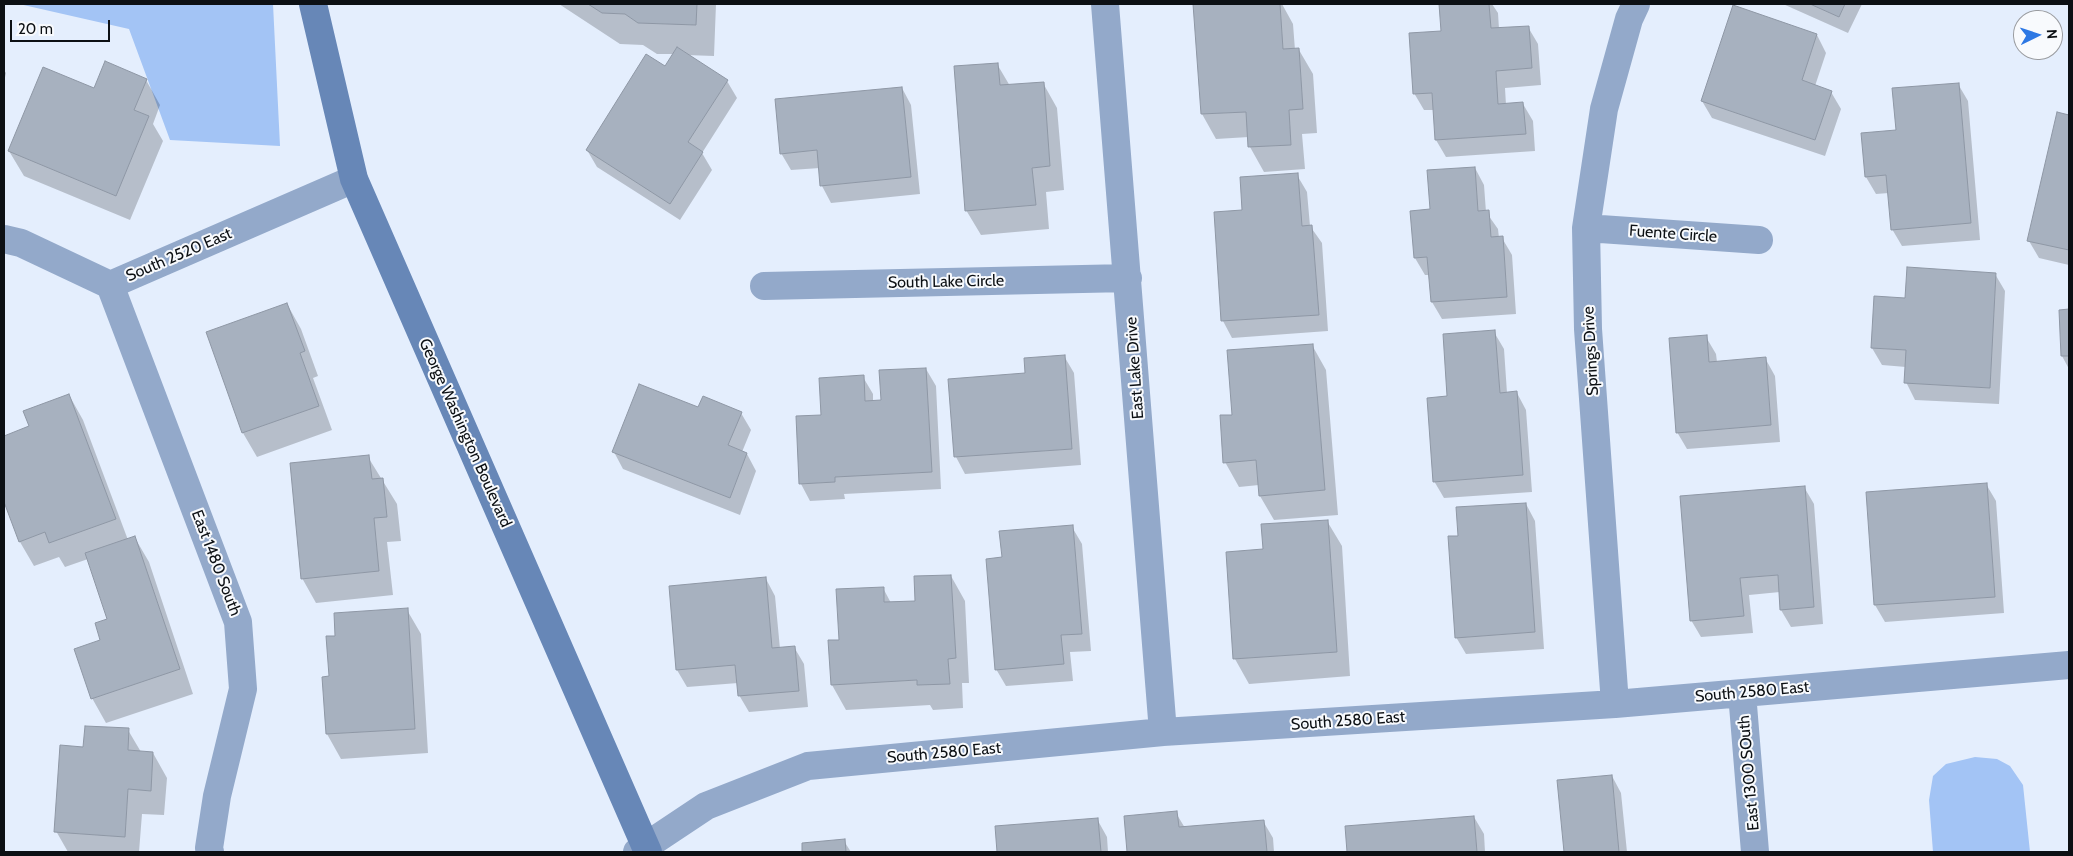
<!DOCTYPE html>
<html>
<head>
<meta charset="utf-8">
<style>
  body { margin:0 }
  #map { position:relative; width:2073px; height:856px; overflow:hidden; background:#e4eefd; font-family:Cabin,sans-serif }
  canvas { display:block }
  .frame { position:absolute; inset:0; border:5px solid #0c1014; pointer-events:none }
  .north { position:absolute; left:2013px; top:10px; width:50px; height:50px; box-sizing:border-box; background:#f8fafd; border:1px solid #9a9ca0; border-radius:50%; rotate:86deg; font-size:14px; font-weight:700; line-height:20px; text-align:center; color:#0c1014 }
  .north::after { content:''; display:block; margin:auto; width:18px; height:22px; background:#2d78e4; clip-path:polygon(50% 0,100% 100%,50% 72%,0 100%) }
  .scale { position:absolute; left:10px; top:20px; width:100px; height:22px; box-sizing:border-box; border:2px solid #0c1014; border-top:0; padding-left:6px; font-size:15px; line-height:18px; white-space:nowrap; color:#0c1014; -webkit-text-stroke:4px #f8fafd; paint-order:stroke }
</style>
</head>
<body>
<div id="map">
<canvas width="2073" height="856"></canvas>
<div class="frame"></div>
<div class="north">N</div>
<div class="scale">20 m</div>
</div>
<script>
const c = document.querySelector('canvas').getContext('2d');
c.lineJoin = 'round';
function fill(path, color) { c.fillStyle = color; c.fill(path, 'evenodd'); }
const shape = rows => new Path2D(rows.map(r => 'M' + r).join(''));
function trace(path, color, width, dash) { c.strokeStyle = color; c.lineWidth = width; c.lineCap = dash ? 'butt' : 'round'; c.setLineDash(dash || []); c.stroke(path); }
function write(font, color, halo, rows, align = 'center') {
  c.font = font + ' Cabin,sans-serif'; c.lineWidth = 4; c.setLineDash([]); c.textBaseline = 'middle'; c.strokeStyle = halo; c.fillStyle = color; for (const [text, x, y, turn = 0] of rows) {
    c.save(); c.translate(x, y); c.rotate((+turn || 0) * Math.PI / 180); c.textAlign = isNaN(turn) ? turn : align; if (halo) c.strokeText(text, 0, 0); c.fillText(text, 0, 0); c.restore();
  }
}
const green = shape([
  [19,4,273,4,280,146,170,140,129,29],
  [1975,757,1997,759,2010,766,2023,785,2030,852,1933,852,1929,800,1933,776,1946,764]
]);
const shadow = shape([
  [559,4,716,4,714,56,686,55,727,81,737,98,702,153,712,170,680,220,597,167,587,150,665,68,673,54,657,54,643,45,620,44],
  [1194,4,1282,4,1293,24,1295,50,1299,50,1313,74,1317,133,1302,134,1305,169,1264,172,1250,147,1249,137,1216,139,1202,114],
  [1441,4,1492,4,1498,13,1499,29,1528,27,1538,44,1541,85,1505,88,1506,105,1523,104,1533,121,1535,151,1446,157,1436,140,1434,110,1424,110,1414,93,1442,32],
  [1783,4,1862,4,1848,33],
  [1734,7,1817,35,1826,53,1815,86,1831,92,1841,109,1825,156,1712,118,1702,101],
  [997,64,1010,86,1043,83,1057,108,1064,190,1046,192,1049,229,981,235,966,210],
  [4,70,6,73,4,82],
  [146,80,160,105,153,124,163,141,130,220,24,176,9,151,94,89],
  [1958,84,1968,101,1980,240,1902,246,1892,229,1889,193,1876,194,1866,177,1897,131],
  [902,88,911,105,920,194,831,203,822,186,820,168,791,170,781,153],
  [2058,113,2069,116,2069,265,2039,258,2029,241],
  [1475,168,1484,185,1486,212,1498,229,1499,238,1502,238,1512,255,1516,314,1442,319,1432,302,1430,275,1425,275,1415,258,1431,210],
  [1297,175,1307,192,1310,226,1322,243,1328,331,1232,338,1223,321,1215,213,1243,211],
  [1995,274,2005,291,1999,404,1915,400,1906,382,1906,367,1882,365,1872,348,1875,298,1906,299],
  [287,304,301,329,318,376,313,378,332,430,257,457,243,433,208,333],
  [2060,311,2069,311,2069,369,2062,356],
  [1494,332,1504,349,1507,393,1517,393,1526,410,1532,492,1444,498,1434,481,1449,398],
  [1706,337,1716,354,1717,362,1765,358,1775,376,1780,442,1687,449,1677,432],
  [1312,345,1326,370,1338,515,1274,520,1260,496,1259,485,1239,487,1225,462,1233,416],
  [1064,356,1074,373,1081,465,965,474,956,457,1026,374],
  [926,369,936,386,941,489,844,494,845,499,810,501,801,484,822,416,863,377,873,394,873,402,882,401],
  [69,395,83,420,128,540,135,538,149,562,193,694,106,723,92,698,102,641,108,620,88,559,65,567,59,557,34,566,20,542,4,499,4,437,31,427],
  [699,409,741,413,751,430,742,452,747,454,756,471,740,515,623,469,614,452],
  [368,457,397,504,401,541,387,542,393,595,316,603,302,578],
  [1986,484,1996,501,2004,613,1885,622,1875,605,1867,493],
  [1804,487,1814,504,1823,624,1791,627,1781,610,1780,592,1749,595,1753,633,1701,637,1691,620],
  [1526,504,1535,521,1544,649,1466,654,1456,637,1459,537],
  [1327,521,1342,546,1350,676,1249,684,1235,659,1264,550],
  [1072,527,1082,544,1091,651,1070,652,1073,681,1006,686,996,669,1003,558],
  [951,576,965,601,969,683,962,683,963,708,933,710,930,705,846,710,832,685,840,641,883,588,891,603,917,602],
  [766,579,775,596,780,649,794,647,804,664,808,707,749,712,739,695,738,683,687,687,677,670,670,587],
  [407,610,421,634,428,753,341,759,327,734,324,678,330,678,336,637],
  [128,730,141,752,153,753,167,778,164,815,142,814,139,852,68,852,56,831,84,748],
  [1612,776,1621,793,1627,852,1566,852,1559,781],
  [1176,813,1185,828,1263,821,1273,838,1274,852,1128,852,1125,817],
  [1474,817,1484,834,1485,852,1348,852,1346,827],
  [1097,819,1107,837,1108,852,998,852,996,827],
  [844,841,851,852,803,852,803,844]
]);
const building = shape([
  [588,4,697,4,696,25,638,23,625,14,602,13,588,4],
  [1193,4,1280,4,1283,49,1299,48,1303,109,1289,110,1291,145,1248,147,1246,112,1201,114,1193,4],
  [1439,4,1489,4,1491,28,1529,26,1532,68,1496,71,1498,104,1523,102,1526,134,1435,140,1432,93,1413,94,1409,33,1441,31,1439,4],
  [1810,4,1845,4,1839,17,1810,4],
  [1733,5,1817,34,1802,80,1832,91,1815,140,1701,101,1733,5],
  [677,47,728,80,688,142,703,152,670,204,586,150,646,54,665,66,677,47],
  [105,61,147,79,134,110,149,116,116,196,8,151,43,67,94,88,105,61],
  [998,63,1000,85,1044,82,1050,166,1032,168,1036,205,965,211,954,66,998,63],
  [1959,83,1971,223,1891,230,1886,175,1865,177,1861,133,1896,130,1892,88,1959,83],
  [902,87,911,177,820,186,817,150,780,154,775,99,902,87],
  [2057,112,2069,115,2069,250,2027,241,2057,112],
  [1475,167,1478,211,1489,210,1491,237,1503,236,1507,297,1431,302,1427,257,1414,258,1410,211,1430,209,1427,170,1475,167],
  [1298,173,1302,226,1312,225,1319,315,1221,321,1214,212,1242,210,1240,177,1298,173],
  [1907,267,1996,273,1990,388,1904,383,1906,350,1871,348,1874,296,1905,298,1907,267],
  [287,303,305,351,300,353,319,406,242,433,206,332,287,303],
  [2069,309,2069,356,2061,356,2059,310,2069,309],
  [1495,330,1500,393,1517,391,1523,475,1433,482,1427,398,1447,396,1443,334,1495,330],
  [1707,335,1709,362,1766,357,1771,425,1676,433,1669,338,1707,335],
  [1313,344,1325,490,1259,496,1256,460,1223,463,1220,415,1232,415,1227,350,1313,344],
  [1065,355,1072,449,954,457,948,379,1025,373,1024,358,1065,355],
  [926,368,932,472,835,477,835,482,799,484,796,416,821,415,819,378,864,375,865,401,881,400,879,370,926,368],
  [639,384,698,407,703,396,742,412,728,445,747,453,730,498,612,452,639,384],
  [69,394,116,519,49,543,45,532,19,542,4,502,4,436,29,426,23,411,69,394],
  [369,455,372,479,383,478,387,517,374,518,379,571,301,579,290,463,369,455],
  [1987,483,1995,597,1874,605,1866,492,1987,483],
  [1805,486,1814,607,1780,610,1778,575,1740,578,1744,616,1690,621,1680,496,1805,486],
  [1526,503,1535,632,1455,638,1448,536,1458,536,1456,507,1526,503],
  [1328,520,1337,652,1233,659,1226,552,1263,549,1261,524,1328,520],
  [1073,525,1082,634,1061,635,1064,664,995,670,986,559,1002,557,999,531,1073,525],
  [135,536,180,669,91,699,74,649,100,640,95,623,107,619,85,553,135,536],
  [951,575,956,658,948,659,950,684,917,685,917,680,831,685,828,640,839,640,836,589,884,587,884,602,915,601,914,576,951,575],
  [766,577,772,648,795,646,799,691,738,696,735,665,676,670,669,586,766,577],
  [408,608,415,729,326,734,322,677,329,676,326,636,335,636,334,613,408,608],
  [85,726,129,728,128,750,153,752,151,791,128,789,125,837,54,832,60,745,83,747,85,726],
  [1612,775,1619,852,1564,852,1557,780,1612,775],
  [1177,811,1179,827,1264,820,1267,852,1127,852,1124,816,1177,811],
  [1474,816,1477,852,1347,852,1345,826,1474,816],
  [1098,818,1101,852,997,852,995,826,1098,818],
  [845,839,846,852,802,852,802,843,845,839]
]);
const street = shape([
  [1105,4,1163,732],
  [1586,228,1759,240],
  [4,239,21,243,110,285,354,179],
  [110,285,238,622,243,689,217,796,209,848,210,852],
  [764,286,1128,278],
  [1742,693,1755,852],
  [1615,704,1588,329,1586,228,1604,109,1629,19,1636,4],
  [637,852,706,806,808,766,1163,732,1615,704,2069,665]
]);
const secondary = shape([
  [313,4,354,179,648,852]
]);
const streetNames = [
  ["Fuente Circle",1673,234,4],
  ["South 2520 East",179,255,-23],
  ["South Lake Circle",946,282,-1],
  ["Springs Drive",1591,351,-93],
  ["East Lake Drive",1135,368,-94],
  ["George Washington Boulevard",465,433,66],
  ["East 1480 South",216,563,69],
  ["South 2580 East",1752,692,-5],
  ["South 2580 East",1348,721,-4],
  ["South 2580 East",944,753,-5],
  ["East 1300 SOuth",1749,773,-95]
];
fill(green, '#a3c4f5');
fill(shadow, '#0003');
fill(building, '#a7b1bf');
trace(building, '#8e97a5', 1);
trace(street, '#93a9ca', 28);
trace(secondary, '#6787b7', 28);
write('16px', '#0c1014', '#f8fafd', streetNames);
</script>
</body>
</html>
